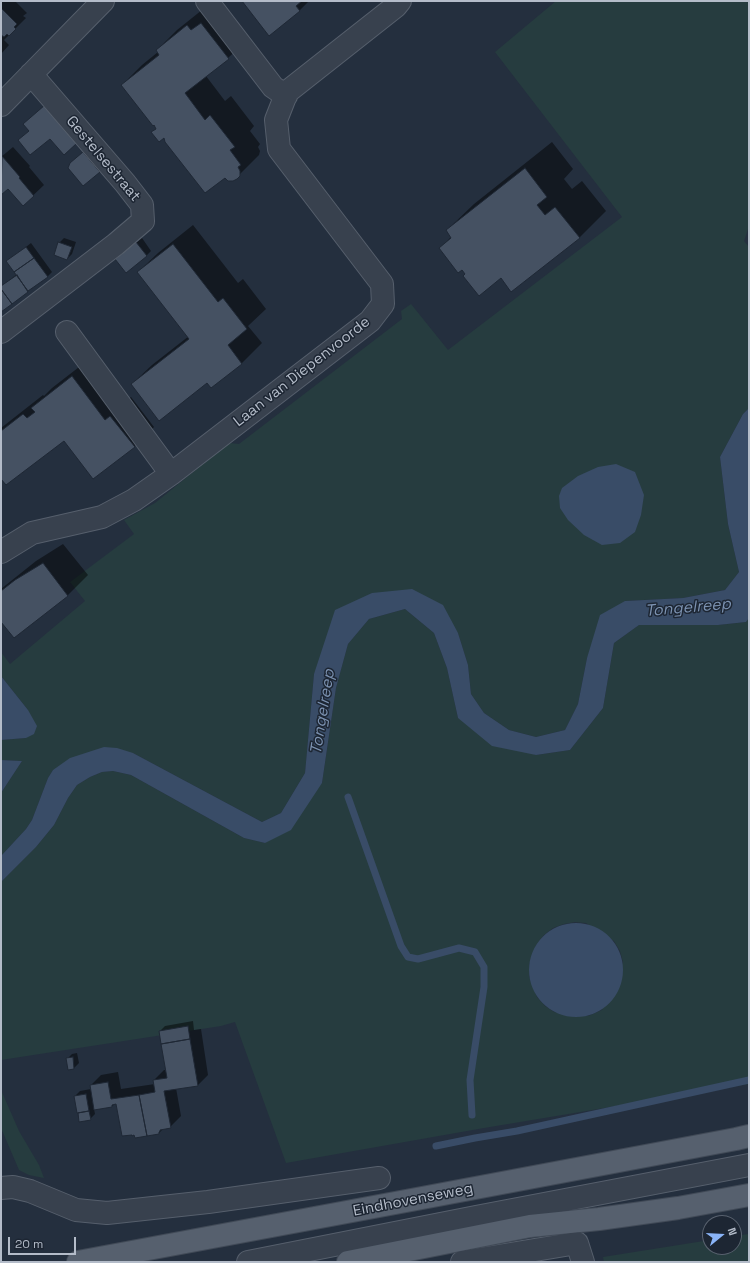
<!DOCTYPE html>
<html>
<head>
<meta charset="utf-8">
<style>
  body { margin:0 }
  #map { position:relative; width:750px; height:1263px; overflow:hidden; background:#242f3e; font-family:"Space Grotesk",sans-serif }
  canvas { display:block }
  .frame { position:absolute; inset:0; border:2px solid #b4bcc9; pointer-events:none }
  .north { position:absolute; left:702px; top:1215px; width:40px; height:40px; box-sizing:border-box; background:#1d2633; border:1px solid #59626f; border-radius:50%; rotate:72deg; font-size:11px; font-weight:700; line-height:16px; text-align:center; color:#b4bcc9 }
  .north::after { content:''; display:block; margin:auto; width:14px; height:18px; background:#8ab4f8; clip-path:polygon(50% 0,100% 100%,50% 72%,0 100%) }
  .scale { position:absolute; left:8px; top:1237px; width:68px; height:18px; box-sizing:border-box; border:2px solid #b4bcc9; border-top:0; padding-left:5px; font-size:12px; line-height:14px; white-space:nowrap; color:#b4bcc9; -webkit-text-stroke:3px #1d2633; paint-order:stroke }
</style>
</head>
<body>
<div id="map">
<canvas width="750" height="1263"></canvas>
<div class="frame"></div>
<div class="north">N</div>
<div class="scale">20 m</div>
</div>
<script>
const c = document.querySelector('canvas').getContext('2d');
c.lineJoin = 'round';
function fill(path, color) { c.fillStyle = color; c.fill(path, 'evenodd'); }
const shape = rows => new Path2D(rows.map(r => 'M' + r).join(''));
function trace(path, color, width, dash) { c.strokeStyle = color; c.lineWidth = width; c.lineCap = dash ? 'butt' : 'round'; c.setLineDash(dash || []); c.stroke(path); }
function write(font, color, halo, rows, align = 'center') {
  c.font = font + ' "Space Grotesk",sans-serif'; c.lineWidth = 3; c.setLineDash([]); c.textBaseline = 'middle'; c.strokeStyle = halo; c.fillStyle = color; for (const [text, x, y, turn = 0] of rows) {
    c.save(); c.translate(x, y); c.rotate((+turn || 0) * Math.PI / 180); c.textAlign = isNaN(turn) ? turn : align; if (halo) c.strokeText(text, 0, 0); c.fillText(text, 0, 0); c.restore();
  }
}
const green = shape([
  [556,1,749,1,749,226,744,241,749,247,749,408,743,414,720,457,728,524,739,572,725,590,683,598,625,601,587,658,578,704,565,730,536,737,509,730,484,713,471,694,468,665,458,633,372,593,314,674,305,773,281,813,262,822,133,753,53,770,48,778,32,820,26,829,1,856,1,793,22,761,1,760,1,740,26,738,28,710,1,676,1,652,10,664,85,601,70,582,134,534,124,520,155,503,229,443,239,444,402,319,401,311,411,304,448,350,622,217,495,52],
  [405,609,434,633,447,668,458,718,536,755,570,750,603,708,614,643,639,625,718,625,746,622,749,618,749,1084,484,1128,286,1163,235,1022,221,1026,1,1060,1,882,36,847,54,825,68,798,77,785,90,777,102,772,113,771,131,775,244,838,265,843,322,783,336,688,348,644,369,619],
  [575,922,586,923,614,941,620,951,623,962,602,1010,588,1016,554,1012,545,1006,537,997,529,976,529,965,537,944,544,935,553,928,564,924],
  [1,1090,19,1131,39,1165,44,1178,29,1175,19,1170,1,1128],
  [749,1234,749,1262,604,1262,603,1257,710,1240,710,1247,734,1247,734,1236]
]);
const water = shape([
  [749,408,749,618,746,622,718,625,639,625,614,643,603,708,570,750,536,755,492,746,458,718,447,668,434,633,405,609,369,619,348,644,336,688,322,783,291,830,265,843,244,838,131,775,113,771,102,772,90,777,77,785,68,798,54,825,36,847,1,882,1,856,26,829,32,820,48,778,53,770,70,758,104,747,117,748,133,753,262,822,281,813,305,773,314,674,335,610,372,593,412,589,443,605,458,633,468,665,471,694,484,713,509,730,536,737,565,730,578,704,587,658,600,615,625,601,683,598,725,590,739,572,728,524,720,457,743,414],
  [616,464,635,472,644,495,641,515,635,532,620,543,602,545,584,535,568,520,560,508,559,496,562,488,578,476,598,467],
  [1,676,28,710,37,726,34,734,26,738,1,740],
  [1,760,22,761,1,793],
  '529 970a47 47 0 1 1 94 0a47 47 0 1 1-94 0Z'
]);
const shadow = shape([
  [1,1,15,1,27,13,23,16,26,18,4,40,9,45,1,54],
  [243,1,309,1,300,10],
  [207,6,248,39,228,58,206,76,225,101,231,96,254,126,250,131,260,144,258,147,260,151,259,155,236,178,164,137,122,85,142,65,158,52,157,50,177,30],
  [552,142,573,169,564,179,572,189,582,181,606,211,579,238,501,277,466,274,440,248,452,236,447,230,474,204],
  [13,147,30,166,29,167,44,185,23,205,8,188,1,193,1,157],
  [89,148,104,166,83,185,76,158],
  [193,225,238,283,243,279,266,309,248,326,262,343,242,363,211,387,207,382,132,384,152,365,189,336,138,272,158,253],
  [64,238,76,242,72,254,67,259,59,243],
  [142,238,151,251,146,256,116,259],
  [31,243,52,272,47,277,1,311,1,287,17,274,8,261],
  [92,357,126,401,131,397,154,427,134,447,64,439,1,477,1,428,43,395,44,396,52,388],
  [63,544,88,575,68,595,14,637,1,621,1,589,36,561],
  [193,1021,194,1030,201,1029,208,1075,198,1085,176,1088,181,1116,170,1127,164,1128,159,1133,117,1103,112,1106,94,1109,95,1114,90,1119,80,1121,75,1096,80,1091,91,1089,91,1085,101,1075,118,1072,121,1089,155,1084,154,1080,164,1070,167,1070,160,1031,165,1026],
  [77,1053,79,1063,74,1068,67,1059,72,1054]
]);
const stream = shape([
  [348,797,401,946,408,957,418,959,459,948,475,952,484,967,484,987,470,1080,472,1115],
  [436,1146,475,1138,517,1131,749,1080]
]);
const building = shape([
  [242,1,302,1,296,6,300,11,269,36,242,1],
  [1,8,17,24,14,27,16,29,9,36,7,34,4,37,1,35,1,8],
  [201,23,229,59,185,93,205,120,210,115,235,147,230,150,241,165,238,167,240,171,240,176,237,179,233,181,228,181,225,178,205,193,165,142,164,138,159,142,151,132,156,129,154,125,153,126,121,85,159,55,156,50,187,25,191,30,201,23],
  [45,105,77,143,64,155,50,139,30,155,18,140,29,131,23,124,45,105],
  [83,152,100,172,83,186,68,168,70,163,83,152],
  [2,156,20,177,19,178,34,196,23,206,8,189,1,195,2,156],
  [525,168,547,197,537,205,545,215,555,207,580,238,511,292,501,278,479,296,463,276,465,274,462,270,458,273,439,248,451,238,446,230,525,168],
  [58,242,72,247,67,260,54,255,58,242],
  [136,242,147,256,126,273,115,259,136,242],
  [173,244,218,302,223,298,247,329,228,345,242,364,211,388,207,383,159,421,131,384,189,339,137,272,173,244],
  [26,247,34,258,14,272,6,261,26,247],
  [34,258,48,277,28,291,14,272,34,258],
  [17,275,28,292,12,304,1,289,1,286,17,275],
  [1,289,12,304,1,312,1,289],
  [72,376,105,420,110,416,135,447,93,479,64,441,6,485,1,479,1,431,23,414,27,418,35,412,31,408,72,376],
  [43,563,68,596,14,638,1,622,1,591,15,580,43,563],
  [188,1026,190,1039,161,1044,159,1031,188,1026],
  [190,1039,198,1086,164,1091,171,1128,160,1130,160,1131,159,1132,159,1134,147,1136,139,1095,155,1092,153,1080,167,1078,161,1044,190,1039],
  [73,1057,74,1069,68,1070,66,1058,73,1057],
  [108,1082,111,1099,139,1095,147,1136,135,1138,134,1135,132,1136,132,1135,122,1136,116,1104,112,1105,112,1107,94,1110,90,1085,108,1082],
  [86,1094,89,1111,77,1113,74,1096,86,1094],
  [89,1111,91,1120,79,1122,78,1113,89,1111]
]);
const minor = shape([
  [207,1,273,87,286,96],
  [1,105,103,1],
  [1,332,116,244,143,221,142,205,125,183,31,74],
  [67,332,171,474],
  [1,552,32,533,102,517,134,500,171,474,370,321,383,304,382,284,279,149,276,120,287,92,396,6,400,1],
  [1,1188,13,1187,30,1191,76,1210,107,1213,208,1202,379,1178],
  [248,1262,476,1217,749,1165],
  [462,1262,577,1243,583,1262]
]);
const major = shape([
  [78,1262,422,1198,736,1139,749,1136],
  [348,1262,530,1226,599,1219,678,1208,749,1195]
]);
const streetNames = [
  ["Gestelsestraat",103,159,50],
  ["Laan van Diepenvoorde",302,372,-38],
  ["Eindhovenseweg",413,1200,-11]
];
const waterNames = [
  ["Tongelreep",688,608,-5],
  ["Tongelreep",323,712,-81]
];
fill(green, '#263c3f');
fill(water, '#394c67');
fill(shadow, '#0007');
trace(stream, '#394c67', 7);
fill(building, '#455162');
trace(building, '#1f2835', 1);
trace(minor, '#565f6c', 24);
trace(major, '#414a57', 24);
trace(minor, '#38414e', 22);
trace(major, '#56606e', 22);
write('15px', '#b4bcc9', '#1d2633', streetNames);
write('italic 16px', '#7c92b1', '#1d2633', waterNames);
</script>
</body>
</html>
